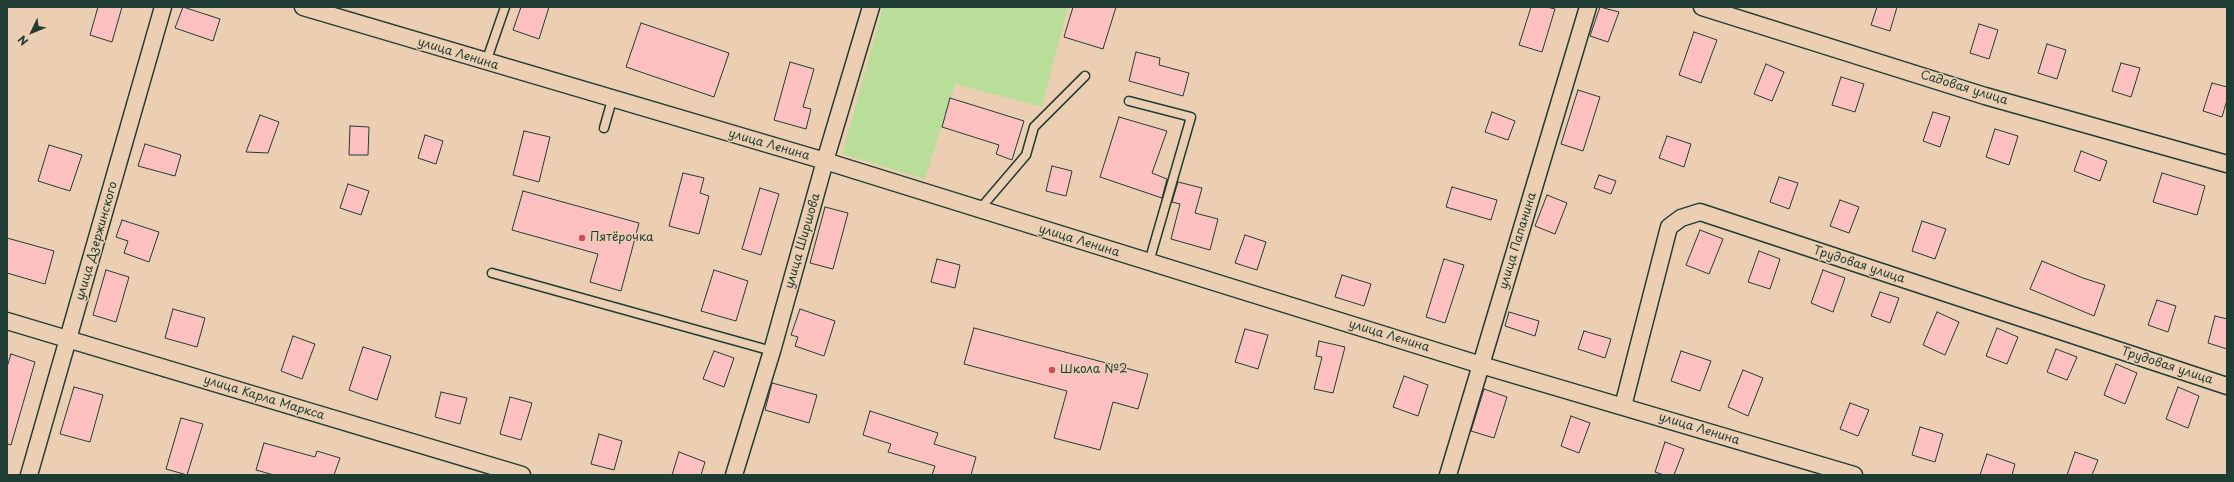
<!DOCTYPE html>
<html>
<head>
<meta charset="utf-8">
<style>
  body { margin:0 }
  #map { position:relative; width:2234px; height:482px; overflow:hidden; background:#eccfb3; font-family:"Playpen Sans",sans-serif }
  canvas { display:block }
  .frame { position:absolute; inset:0; border:8px solid #1f3d34; pointer-events:none }
  .north { position:absolute; left:12px; top:12px; width:40px; height:40px; -webkit-text-stroke:3px #eccfb3; paint-order:stroke; rotate:227deg; font-size:11px; font-weight:700; line-height:16px; text-align:center; color:#1f3d34 }
  .north::after { content:''; display:block; margin:auto; width:14px; height:18px; background:#1f3d34; clip-path:polygon(50% 0,100% 100%,50% 72%,0 100%) }
</style>
</head>
<body>
<div id="map">
<canvas width="2234" height="482"></canvas>
<div class="frame"></div>
<div class="north">N</div>
</div>
<script>
const c = document.querySelector('canvas').getContext('2d');
c.lineJoin = 'round';
function fill(path, color) { c.fillStyle = color; c.fill(path, 'evenodd'); }
const shape = rows => new Path2D(rows.map(r => 'M' + r).join(''));
function trace(path, color, width, dash) { c.strokeStyle = color; c.lineWidth = width; c.lineCap = dash ? 'butt' : 'round'; c.setLineDash(dash || []); c.stroke(path); }
function write(font, color, halo, rows, align = 'center') {
  c.font = font + ' "Playpen Sans",sans-serif'; c.lineWidth = 3; c.setLineDash([]); c.textBaseline = 'middle'; c.strokeStyle = halo; c.fillStyle = color; for (const [text, x, y, turn = 0] of rows) {
    c.save(); c.translate(x, y); c.rotate((+turn || 0) * Math.PI / 180); c.textAlign = isNaN(turn) ? turn : align; if (halo) c.strokeText(text, 0, 0); c.fillText(text, 0, 0); c.restore();
  }
}
const green = shape([
  [883,7,1068,7,1042,107,955,84,925,179,842,154]
]);
const building = shape([
  [98,7,122,7,112,42,90,35,98,7],
  [183,7,220,19,213,41,175,28,183,7],
  [521,7,549,7,539,39,513,30,521,7],
  [1073,7,1116,7,1103,49,1064,37,1073,7],
  [1531,7,1547,7,1555,9,1542,52,1519,45,1531,7],
  [1600,7,1619,12,1608,42,1590,36,1600,7],
  [1877,7,1897,7,1890,31,1871,25,1877,7],
  [641,23,729,53,714,97,626,67,641,23],
  [1979,24,1998,30,1989,59,1970,53,1979,24],
  [1694,32,1717,40,1701,83,1679,75,1694,32],
  [2047,44,2066,50,2057,79,2038,73,2047,44],
  [1136,52,1160,58,1159,65,1189,73,1183,96,1129,81,1136,52],
  [790,62,814,69,803,107,811,109,806,129,774,120,790,62],
  [2121,63,2140,68,2131,97,2112,91,2121,63],
  [1766,64,1784,72,1772,101,1754,94,1766,64],
  [1841,77,1864,84,1855,112,1832,105,1841,77],
  [2212,83,2227,87,2227,100,2222,117,2203,111,2212,83],
  [1578,90,1600,97,1583,151,1561,144,1578,90],
  [950,98,1024,121,1012,160,996,154,999,145,942,127,950,98],
  [1492,112,1515,121,1508,140,1485,132,1492,112],
  [1933,112,1950,117,1940,147,1923,141,1933,112],
  [260,115,279,122,268,153,246,152,260,115],
  [1119,117,1167,131,1152,173,1167,179,1162,198,1100,177,1119,117],
  [350,126,369,127,368,155,349,155,350,126],
  [1995,129,2018,136,2009,165,1986,157,1995,129],
  [524,131,550,137,539,182,513,175,524,131],
  [425,135,443,141,436,164,418,158,425,135],
  [1667,136,1691,144,1684,167,1659,158,1667,136],
  [145,144,181,155,175,176,138,166,145,144],
  [49,145,82,155,70,191,38,181,49,145],
  [2081,151,2107,161,2100,181,2074,171,2081,151],
  [1052,166,1072,171,1066,196,1046,191,1052,166],
  [683,173,704,178,700,193,709,196,699,234,669,226,683,173],
  [2162,173,2205,186,2197,215,2153,202,2162,173],
  [1599,175,1616,181,1611,194,1594,188,1599,175],
  [1779,177,1798,183,1789,209,1770,202,1779,177],
  [1178,182,1202,188,1195,213,1218,219,1210,250,1171,239,1180,204,1172,202,1178,182],
  [348,184,369,191,361,215,340,208,348,184],
  [1452,187,1497,200,1491,220,1446,207,1452,187],
  [760,188,779,194,761,255,742,249,760,188],
  [523,191,639,223,621,291,590,282,598,254,512,230,523,191],
  [1547,195,1567,203,1555,234,1535,226,1547,195],
  [1840,200,1859,207,1849,233,1830,226,1840,200],
  [825,207,848,213,833,269,810,263,825,207],
  [122,220,159,232,149,262,124,253,128,241,116,237,122,220],
  [1922,221,1946,229,1935,259,1912,251,1922,221],
  [1700,230,1723,239,1709,274,1686,265,1700,230],
  [1245,235,1266,242,1257,270,1235,263,1245,235],
  [7,238,54,251,45,284,7,273,7,238],
  [1759,251,1780,259,1770,289,1748,282,1759,251],
  [937,259,960,265,955,288,931,282,937,259],
  [1444,259,1464,265,1445,323,1426,317,1444,259],
  [2042,261,2083,278,2105,285,2094,316,2030,289,2042,261],
  [106,270,129,277,116,322,93,315,106,270],
  [714,270,748,281,736,321,701,311,714,270],
  [1823,270,1845,278,1833,312,1811,303,1823,270],
  [1342,275,1371,284,1364,306,1335,297,1342,275],
  [1880,292,1899,298,1890,323,1871,316,1880,292],
  [2157,300,2176,306,2168,332,2148,325,2157,300],
  [173,309,205,318,197,347,165,338,173,309],
  [800,309,835,321,824,356,795,346,798,337,791,335,800,309],
  [1509,312,1539,321,1535,336,1505,326,1509,312],
  [1937,312,1959,322,1945,355,1923,345,1937,312],
  [2215,316,2227,319,2227,349,2208,343,2215,316],
  [974,328,1148,374,1138,409,1113,402,1100,450,1054,438,1067,391,964,364,974,328],
  [1997,328,2018,337,2007,364,1986,356,1997,328],
  [1245,329,1268,335,1258,369,1235,362,1245,329],
  [1584,331,1611,339,1605,358,1578,349,1584,331],
  [293,336,315,344,302,379,281,371,293,336],
  [1319,341,1345,347,1333,393,1314,389,1322,357,1316,356,1319,341],
  [363,347,391,356,377,400,349,390,363,347],
  [2056,349,2077,357,2067,380,2047,372,2056,349],
  [714,351,734,358,724,387,703,379,714,351],
  [1681,351,1711,361,1700,391,1671,381,1681,351],
  [11,354,35,362,11,445,7,444,7,367,11,354],
  [2116,364,2137,373,2125,404,2104,395,2116,364],
  [1743,370,1763,378,1748,416,1728,407,1743,370],
  [1404,376,1428,385,1418,416,1393,407,1404,376],
  [772,383,817,395,809,423,765,410,772,383],
  [74,387,103,395,90,442,60,434,74,387],
  [2178,387,2199,396,2188,428,2166,419,2178,387],
  [1484,389,1507,397,1494,438,1471,431,1484,389],
  [441,392,467,398,460,424,435,417,441,392],
  [510,397,532,403,521,440,500,434,510,397],
  [1850,403,1869,410,1858,436,1840,429,1850,403],
  [870,411,938,433,934,444,976,457,971,475,932,475,935,466,888,452,891,444,863,435,870,411],
  [1571,416,1590,423,1579,453,1561,446,1571,416],
  [181,418,203,424,187,475,166,469,181,418],
  [1920,427,1943,434,1935,462,1912,455,1920,427],
  [599,434,622,441,614,470,591,464,599,434],
  [1665,442,1684,449,1674,475,1664,475,1655,472,1665,442],
  [264,443,315,457,317,451,340,458,334,475,274,475,256,470,264,443],
  [679,452,705,462,701,475,672,475,679,452],
  [2075,452,2098,460,2092,475,2067,475,2075,452],
  [1987,454,2015,464,2012,475,1980,475,1987,454]
]);
const lane = shape([
  [486,62,505,7],
  [1129,101,1191,117,1149,262],
  [604,128,612,100],
  [979,210,1026,155,1034,127,1085,76],
  [492,273,772,351]
]);
const street = shape([
  [303,7,825,161,1481,365,1854,475],
  [1702,7,1985,96,2227,164],
  [7,321,522,475],
  [1623,406,1669,227,1681,218,1700,212,2227,386],
  [29,475,163,7],
  [734,475,772,351,825,161,871,7],
  [1448,475,1588,7]
]);
const markers = [
  [582,238,4,"#d1495b"],
  [1052,370,4,"#d1495b"]
];
const streetNames = [
  ["улица Ленина",458,54,17],
  ["Садовая улица",1964,88,17],
  ["улица Ленина",769,145,16],
  ["улица Дзержинского",97,241,-74],
  ["улица Ширшова",803,241,-74],
  ["улица Ленина",1079,241,17],
  ["улица Папанина",1518,241,-73],
  ["Трудовая улица",1859,265,18],
  ["улица Ленина",1389,336,17],
  ["Трудовая улица",2167,366,18],
  ["улица Карла Маркса",264,398,17],
  ["улица Ленина",1699,429,17]
];
const poiNames = [
  ["Пятёрочка",590,238],
  ["Школа №2",1060,370]
];
fill(green, '#b9de99');
fill(building, '#fec1bf');
trace(building, '#1f3d34', 1);
trace(lane, '#1f3d34', 11);
trace(street, '#1f3d34', 19);
trace(lane, '#eccfb3', 8);
trace(street, '#eccfb3', 16);
for (const [x, y, r, color] of markers) { const dot = new Path2D(); dot.arc(x, y, r, 0, 2 * Math.PI); c.fillStyle = color; c.fill(dot); trace(dot, '#eccfb3', 1.5); }
write('12px', '#1f3d34', '#eccfb3', streetNames);
write('12px', '#1f3d34', '#eccfb3', poiNames, 'left');
</script>
</body>
</html>
